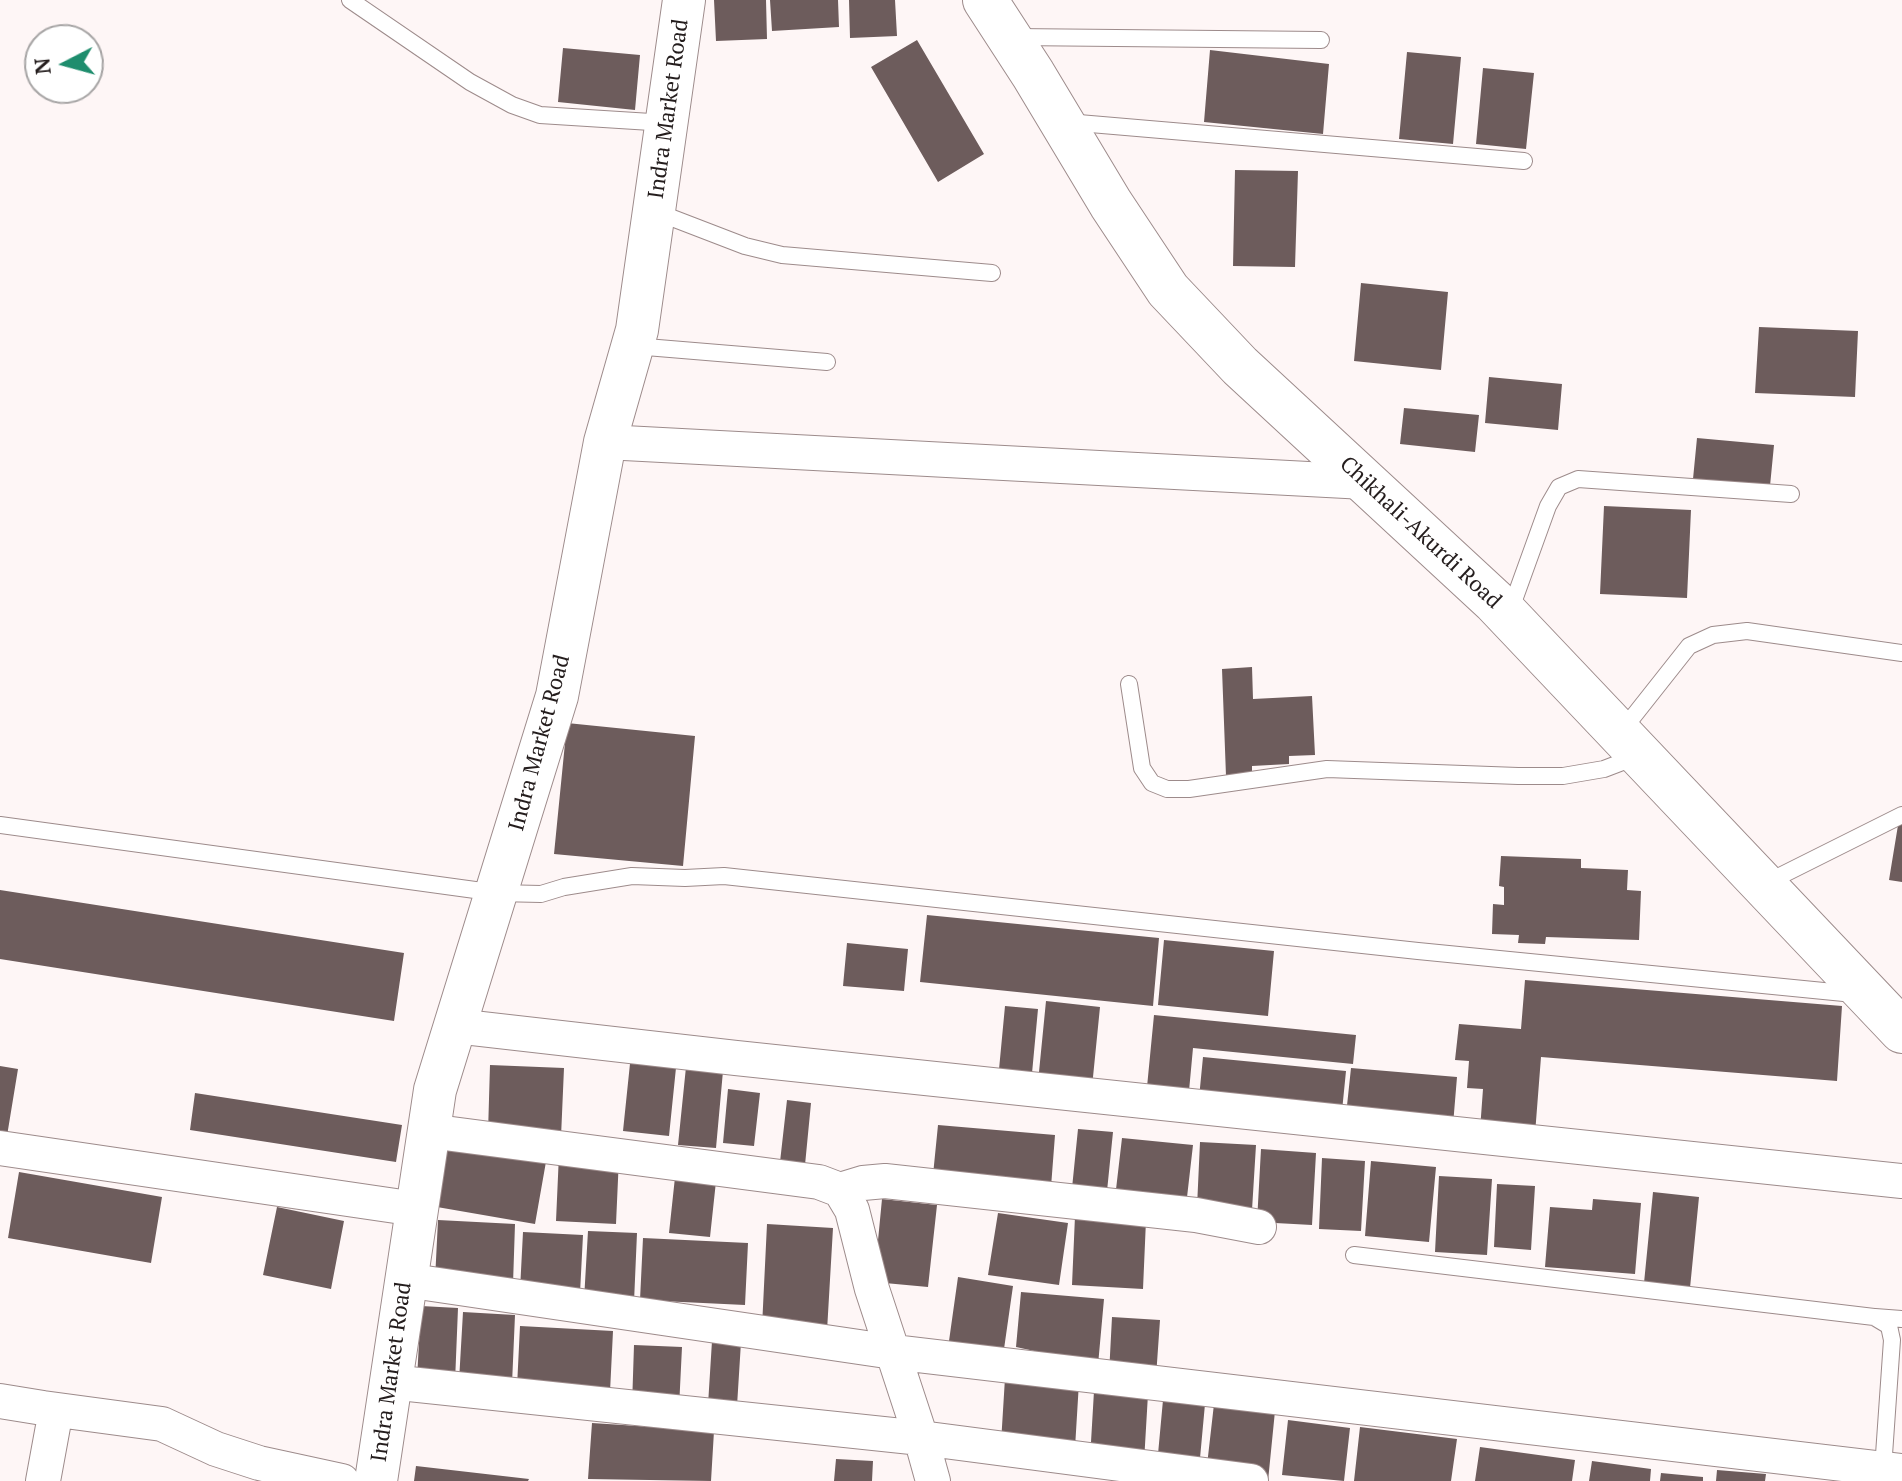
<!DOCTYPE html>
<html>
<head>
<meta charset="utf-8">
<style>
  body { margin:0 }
  #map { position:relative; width:1902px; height:1481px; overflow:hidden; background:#fef6f6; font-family:"PT Serif",serif }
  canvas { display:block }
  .north { position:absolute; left:24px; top:24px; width:80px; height:80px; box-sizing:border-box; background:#fff; border:2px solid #a7a5a5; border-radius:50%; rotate:264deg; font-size:22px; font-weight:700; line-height:32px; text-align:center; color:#241d1d }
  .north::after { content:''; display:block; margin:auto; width:28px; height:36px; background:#1e8d6d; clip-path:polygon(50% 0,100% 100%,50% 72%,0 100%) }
</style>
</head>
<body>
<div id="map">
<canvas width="1902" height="1481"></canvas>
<div class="north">N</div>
</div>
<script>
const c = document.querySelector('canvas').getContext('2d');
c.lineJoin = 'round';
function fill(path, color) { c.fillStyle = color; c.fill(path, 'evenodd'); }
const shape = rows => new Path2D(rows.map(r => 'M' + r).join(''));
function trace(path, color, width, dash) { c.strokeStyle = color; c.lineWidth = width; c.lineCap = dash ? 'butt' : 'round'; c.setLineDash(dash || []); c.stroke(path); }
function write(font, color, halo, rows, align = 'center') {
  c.font = font + ' "PT Serif",serif'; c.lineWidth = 8; c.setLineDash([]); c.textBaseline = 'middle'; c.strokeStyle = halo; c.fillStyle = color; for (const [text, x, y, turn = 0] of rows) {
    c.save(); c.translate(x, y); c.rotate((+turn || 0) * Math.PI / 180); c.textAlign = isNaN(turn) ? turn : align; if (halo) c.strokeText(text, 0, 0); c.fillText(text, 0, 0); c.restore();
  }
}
const building = shape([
  [714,0,766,0,767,39,716,41],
  [770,0,838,0,839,27,772,31],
  [849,0,895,0,897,36,850,38],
  [917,40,984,154,938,182,871,67],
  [563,48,640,55,635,110,558,102],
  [1210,50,1329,64,1323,134,1204,122],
  [1407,52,1461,57,1453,144,1399,139],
  [1483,68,1534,73,1526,149,1476,144],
  [1235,170,1298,171,1295,267,1233,266],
  [1361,283,1448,292,1441,370,1354,361],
  [1759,327,1858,331,1855,397,1755,393],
  [1489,377,1562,384,1558,430,1485,423],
  [1404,408,1479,415,1475,452,1400,444],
  [1697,438,1774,445,1770,486,1693,479],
  [1604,506,1691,510,1687,598,1600,594],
  [1252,667,1253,699,1312,696,1315,755,1289,756,1289,764,1252,766,1252,775,1226,776,1222,669],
  [567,723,695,736,683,866,554,854],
  [1900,813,1902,813,1902,882,1889,880],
  [1501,856,1581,859,1581,868,1628,870,1627,890,1641,891,1639,940,1546,937,1545,944,1518,943,1519,935,1492,934,1493,904,1504,905,1504,887,1499,886],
  [0,890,404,953,394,1021,0,959],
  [927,915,1159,938,1153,1006,920,982],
  [1164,940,1274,951,1268,1016,1158,1005],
  [847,943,908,949,904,991,843,986],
  [1525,980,1842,1006,1837,1081,1541,1057,1535,1134,1480,1130,1483,1089,1467,1088,1469,1061,1455,1060,1459,1024,1521,1029],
  [1046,1001,1100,1007,1092,1087,1038,1082],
  [1005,1006,1038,1009,1031,1084,998,1080],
  [1154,1015,1356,1035,1353,1064,1193,1048,1189,1091,1147,1087],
  [631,1054,677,1058,669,1136,623,1131],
  [1203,1057,1346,1071,1342,1111,1199,1098],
  [490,1065,564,1068,561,1137,488,1133],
  [0,1066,18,1069,6,1142,0,1141],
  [686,1067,723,1071,716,1148,678,1145],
  [1351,1068,1457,1077,1453,1125,1346,1115],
  [728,1089,760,1093,754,1146,723,1143],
  [195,1093,402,1125,396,1162,190,1130],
  [787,1100,811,1103,805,1165,780,1162],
  [938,1125,1055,1135,1051,1187,933,1175],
  [1078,1129,1113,1132,1106,1201,1071,1198],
  [1122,1138,1193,1145,1186,1206,1115,1198],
  [449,1140,547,1156,535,1224,437,1207],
  [1200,1142,1256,1145,1252,1210,1197,1207],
  [1261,1149,1316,1153,1312,1225,1257,1222],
  [559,1154,619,1157,616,1224,556,1221],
  [1322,1158,1365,1161,1361,1231,1319,1229],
  [1371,1161,1436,1167,1429,1242,1365,1236],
  [676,1168,717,1172,710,1237,669,1233],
  [19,1172,162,1197,151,1263,8,1238],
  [1439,1176,1492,1179,1487,1255,1435,1252],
  [1497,1184,1535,1186,1531,1250,1494,1247],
  [1653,1192,1699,1197,1690,1288,1644,1283],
  [882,1199,937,1205,928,1287,874,1282],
  [1593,1199,1641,1203,1635,1274,1545,1267,1550,1207,1592,1210],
  [277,1207,344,1221,331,1289,263,1275],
  [998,1213,1068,1223,1059,1285,988,1275],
  [1075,1216,1146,1220,1143,1289,1072,1285],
  [438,1220,515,1224,513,1284,435,1280],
  [767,1224,833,1228,827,1331,762,1327],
  [588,1231,637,1233,634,1302,584,1300],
  [523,1232,583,1235,580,1293,520,1290],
  [643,1238,748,1243,745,1305,640,1300],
  [958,1277,1013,1286,1004,1349,949,1341],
  [1021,1292,1104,1299,1098,1365,1016,1347],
  [421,1306,458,1308,455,1382,417,1379],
  [463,1312,515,1315,512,1384,459,1381],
  [1112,1317,1160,1320,1156,1377,1109,1374],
  [520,1326,613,1331,610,1392,517,1387],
  [712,1341,741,1342,737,1406,708,1405],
  [634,1345,682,1347,679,1408,632,1406],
  [1005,1378,1079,1382,1075,1448,1001,1443],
  [1094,1391,1148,1394,1144,1462,1090,1459],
  [1163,1400,1205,1404,1199,1469,1157,1465],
  [1214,1404,1275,1411,1268,1481,1206,1474],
  [1288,1420,1350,1428,1344,1481,1282,1475],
  [592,1423,714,1431,711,1481,588,1479],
  [1360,1427,1457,1439,1451,1481,1354,1481],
  [1480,1447,1575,1460,1572,1481,1475,1481],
  [836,1459,873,1461,872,1481,834,1481],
  [1592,1461,1651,1469,1650,1481,1589,1481],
  [416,1466,529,1479,528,1481,414,1481],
  [1717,1470,1766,1474,1765,1481,1716,1481],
  [1661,1473,1703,1477,1703,1481,1660,1481]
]);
const service = shape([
  [350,0,470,82,512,105,540,115,667,123],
  [1014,37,1321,40],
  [1067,122,1524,161],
  [654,211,745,246,782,255,992,273],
  [634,346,827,362],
  [1509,614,1548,506,1559,487,1578,479,1791,494],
  [1129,684,1142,768,1152,783,1167,789,1189,789,1327,769,1518,776,1563,776,1604,769,1638,756],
  [1621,732,1689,646,1713,635,1747,631,1902,653],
  [0,825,497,893,541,894,564,887,632,876,685,878,724,876,1418,951,1854,994],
  [1764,884,1902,815],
  [1354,1255,1874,1317,1889,1326,1892,1340,1883,1469],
  [1875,1317,1902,1319]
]);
const minor = shape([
  [605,442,1365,482],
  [455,1026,736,1058,1902,1181],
  [429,1131,819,1182,840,1190,852,1210,872,1289,921,1438,933,1481],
  [0,1148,416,1209],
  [840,1190,863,1183,885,1181,1196,1215,1259,1227],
  [405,1280,893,1352,1902,1471],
  [390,1382,921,1438,1251,1481],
  [0,1401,43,1408,51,1414,54,1421,43,1481],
  [43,1408,162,1424,216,1449,259,1463,342,1481]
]);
const tertiary = shape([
  [376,1481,435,1090,557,696,605,442,637,330,684,0]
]);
const secondary = shape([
  [985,0,1033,74,1111,204,1168,290,1240,366,1494,601,1902,1031]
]);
const streetNames = [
  ["Indra Market Road",669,109,-82],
  ["Chikhali-Akurdi Road",1420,533,43],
  ["Indra Market Road",540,743,-75],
  ["Indra Market Road",392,1372,-82]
];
fill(building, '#6d5c5c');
trace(service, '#9d8b8b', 18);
trace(minor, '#9d8b8b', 36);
trace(tertiary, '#9d8b8b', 44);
trace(secondary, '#9d8b8b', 46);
trace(service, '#fff', 16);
trace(minor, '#fff', 34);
trace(tertiary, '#fff', 42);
trace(secondary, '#fff', 44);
write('22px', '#241d1d', '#fff', streetNames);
</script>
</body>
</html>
